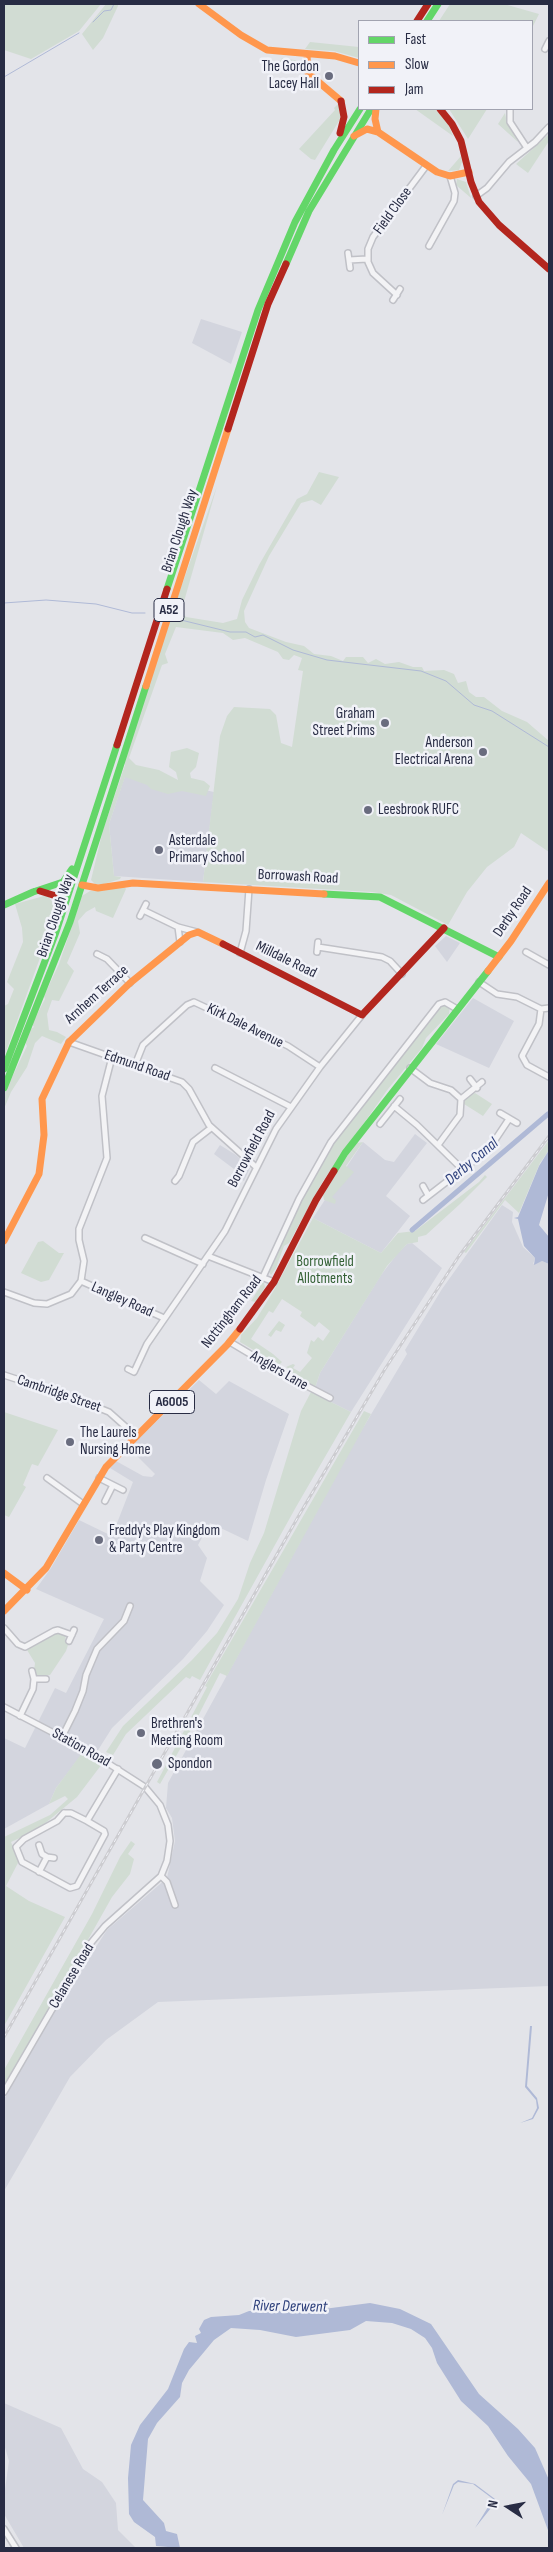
<!DOCTYPE html>
<html>
<head>
<meta charset="utf-8">
<style>
  body { margin:0 }
  #map { position:relative; width:553px; height:2552px; overflow:hidden; background:#e3e4e9; font-family:"Sofia Sans Condensed",sans-serif }
  canvas { display:block }
  .frame { position:absolute; inset:0; border:5px solid #282c44; pointer-events:none }
  .legend { position:absolute; left:358px; top:20px; width:175px; height:90px; box-sizing:border-box; background:#f1f2f8; border:1px solid #a1a3b0; margin:0; padding:6px 9px; list-style:none; font-size:15px; color:#282c44 }
  .legend li { display:flex; align-items:center; gap:10px; height:25px }
  .legend b { width:25px; border:1px solid #a1a3b0 }
  .north { position:absolute; left:483px; top:2482px; width:50px; height:50px; -webkit-text-stroke:4px #f1f2f8; paint-order:stroke; rotate:281deg; font-size:14px; font-weight:700; line-height:20px; text-align:center; color:#282c44 }
  .north::after { content:''; display:block; margin:auto; width:18px; height:22px; background:#282c44; clip-path:polygon(50% 0,100% 100%,50% 72%,0 100%) }
</style>
</head>
<body>
<div id="map">
<canvas width="553" height="2552"></canvas>
<div class="frame"></div>
<ul class="legend">
<li><b style="height:6px;background:#63d668"></b>Fast</li>
<li><b style="height:6px;background:#ff974d"></b>Slow</li>
<li><b style="height:6px;background:#b3261e"></b>Jam</li>
</ul>
<div class="north">N</div>
</div>
<script>
const c = document.querySelector('canvas').getContext('2d');
c.lineJoin = 'round';
function fill(path, color) { c.fillStyle = color; c.fill(path, 'evenodd'); }
const shape = rows => new Path2D(rows.map(r => 'M' + r).join(''));
function trace(path, color, width, dash) { c.strokeStyle = color; c.lineWidth = width; c.lineCap = dash ? 'butt' : 'round'; c.setLineDash(dash || []); c.stroke(path); }
function write(font, color, halo, rows, align = 'center') {
  c.font = font + ' "Sofia Sans Condensed",sans-serif'; c.lineWidth = 5; c.setLineDash([]); c.textBaseline = 'middle'; c.strokeStyle = halo; c.fillStyle = color; for (const [text, x, y, turn = 0] of rows) {
    c.save(); c.translate(x, y); c.rotate((+turn || 0) * Math.PI / 180); c.textAlign = isNaN(turn) ? turn : align; if (halo) c.strokeText(text, 0, 0); c.fillText(text, 0, 0); c.restore();
  }
}
const built = shape([
  [201,319,242,332,231,364,192,343],
  [126,773,214,792,203,882,114,876,109,824],
  [446,936,460,943,447,962,435,946],
  [473,998,514,1021,489,1068,436,1044],
  [415,1134,427,1143,386,1196,410,1216,381,1253,313,1218,363,1142,385,1160,394,1162],
  [220,1145,236,1155,250,1168,244,1181,236,1177,238,1172,214,1154],
  [502,1205,513,1212,512,1222,523,1247,535,1258,533,1264,542,1261,549,1264,549,1986,158,2002,106,2040,70,2077,4,2191,4,2099,60,2002,107,1930,167,1878,175,1841,172,1818,166,1808,168,1783,354,1443,407,1354,405,1350,442,1289],
  [412,1243,442,1268,351,1412,311,1392,315,1388,320,1373,381,1275,397,1254,407,1244],
  [199,1380,216,1394,229,1381,289,1414,266,1480,248,1541,210,1523,198,1545,207,1558,200,1581,224,1605,207,1631,183,1659,112,1728,93,1758,83,1753,56,1788,49,1804,4,1829,4,1738,25,1748,55,1688,66,1693,104,1619,36,1589,51,1568,79,1520,112,1536,133,1482,110,1468,116,1461,143,1476,152,1477,155,1474,129,1448],
  [4,2403,61,2428,83,2469,102,2482,116,2503,118,2530,136,2548,24,2548,4,2514,4,2496,9,2461,4,2444]
]);
const green = shape([
  [4,4,101,4,79,31,31,59,4,50],
  [106,4,118,4,118,6,103,38,93,50,82,34],
  [450,4,504,4,539,14,532,28,532,21,439,21],
  [310,42,359,47,359,58,334,51,305,49],
  [282,58,300,61,301,69,296,72,279,63],
  [338,104,342,110,339,121,315,160,311,159,299,149,335,110,334,108],
  [415,109,435,109,447,122,453,136],
  [449,109,487,109,468,139],
  [505,113,507,123,518,142,498,124],
  [549,134,549,141,528,173,516,164],
  [461,156,462,162,459,170,448,171],
  [457,179,466,182,471,198,456,185],
  [319,472,339,477,321,505,312,500,301,503,269,556,244,611,245,622,249,628,286,642,304,646,314,654,331,656,343,661,346,657,363,657,368,663,376,659,385,664,399,662,413,667,422,667,424,671,444,670,454,674,458,683,466,681,469,692,476,697,484,697,502,711,527,722,549,741,549,852,521,833,514,847,487,867,467,892,448,925,391,895,372,892,203,882,220,736,227,716,234,707,270,709,276,715,281,743,292,747,303,671,298,670,302,658,294,655,289,660,283,659,278,652,245,638,233,640,223,633,176,627,165,654,168,663,162,665,129,758,136,765,159,770,178,780,176,772,169,767,171,752,187,748,199,753,196,767,190,773,191,778,204,781,210,786,206,796,182,791,168,794,151,789,147,785,125,777,109,824,114,876,121,877,120,879,104,884,95,884,91,880,103,830,125,765,124,762,167,627,217,486,181,612,186,617,223,623,237,619,242,600,259,565,297,499,307,494],
  [123,885,126,889,113,918,96,911,95,907,86,912,78,921,80,933,67,963,74,971,59,1001,52,1000,47,1014,49,1030,57,1032,66,1037,61,1044,42,1036,35,1043,27,1067,11,1092,4,1109,4,1094,27,1046,25,1042,29,1030,34,1027,32,1024,45,999,44,996,59,964,82,896,90,891,108,890],
  [44,896,48,896,53,903,53,914,41,955,4,1057,4,1006,8,1004,14,989,7,982,23,942,22,928,15,904],
  [444,1004,450,1006,449,1014,426,1038,422,1048,388,1089,323,1181,289,1243,284,1246,276,1268,271,1275,268,1270,308,1184,334,1140,439,1006],
  [475,1093,492,1104,483,1116,464,1104,464,1100],
  [549,1140,549,1150,540,1163,519,1213,505,1200,466,1253,464,1252],
  [363,1142,346,1166,354,1172,332,1197,336,1200,335,1204,324,1200,323,1195,343,1162,357,1143],
  [485,1175,487,1177,460,1204,426,1235,418,1237,418,1242,407,1244,387,1266,320,1373,315,1388,291,1376,293,1371,286,1367,293,1364,295,1365,293,1368,300,1372,312,1358,307,1353,311,1340,314,1342,318,1337,323,1341,330,1331,319,1322,315,1327,300,1316,302,1312,282,1299,273,1313,269,1311,251,1339,273,1354,282,1362,279,1365,240,1342,241,1335,257,1318,274,1290,313,1218,381,1253,398,1233,415,1231,479,1182],
  [43,1241,59,1253,64,1253,49,1280,41,1282,21,1273,38,1242],
  [259,1280,264,1283,265,1287,256,1302,251,1301,260,1287,257,1284],
  [279,1321,285,1325,281,1332,276,1330,271,1337,268,1335],
  [311,1392,351,1412,296,1507,200,1680,192,1676,190,1679,186,1677,126,1734,113,1755,106,1752,123,1726,192,1660,217,1633,238,1599,250,1563,264,1533,301,1411],
  [364,1411,371,1414,227,1676,220,1673,191,1730,160,1784,157,1782,207,1687,205,1686],
  [4,1412,58,1430,38,1466,32,1464,23,1485,26,1487,9,1517,4,1515],
  [59,1632,66,1635,65,1641,68,1645,66,1651,50,1675,38,1676,34,1671,35,1663,27,1650,39,1641],
  [82,1753,102,1764,77,1797,37,1830,11,1842,19,1861,6,1886,29,1901,65,1917,4,2026,4,1837,50,1815,68,1799,65,1796,49,1804,56,1788],
  [131,1841,135,1844,128,1854,134,1859,130,1874,112,1897,4,2089,4,2070,92,1914,120,1857]
]);
const water = shape([
  [549,1150,549,1192,539,1225,549,1237,549,1264,542,1261,534,1265,535,1258,524,1246,518,1219,514,1218,518,1217,539,1166],
  [530,2026,532,2026,527,2086,537,2098,539,2108,533,2119,520,2123,532,2118,537,2108,536,2100,525,2087],
  [370,2303,400,2309,431,2324,479,2394,518,2429,535,2448,549,2480,549,2533,531,2484,508,2456,488,2426,461,2401,437,2363,432,2348,425,2338,411,2329,392,2323,366,2321,350,2330,296,2337,260,2330,231,2328,214,2340,189,2370,182,2383,180,2397,157,2423,148,2439,143,2500,164,2523,166,2531,177,2534,180,2548,156,2546,155,2537,134,2522,129,2514,128,2478,131,2445,140,2425,168,2389,184,2349,189,2342,197,2343,195,2336,201,2333,199,2329,204,2320,211,2317,239,2315,249,2311,308,2311],
  [458,2480,475,2484,495,2499,495,2503,475,2528,493,2499,473,2484,458,2482,454,2485,442,2515,453,2484]
]);
const stream = shape([
  [93,22,104,11,111,10,114,4],
  [4,77,79,33],
  [4,603,46,600,96,604,132,613,145,613],
  [177,619,230,632,246,632,255,637,263,635,293,650,327,660,421,671,446,681,474,705,492,711,549,747]
]);
const canal = shape([
  [412,1230,548,1114]
]);
const street = shape([
  [545,49,549,41],
  [510,109,510,122,527,148],
  [476,196,487,188,509,162,535,142,549,127],
  [429,246,454,201,455,193,450,176],
  [348,253,350,268],
  [349,260,367,259],
  [397,295,373,273,368,262,368,249,373,237,426,166],
  [393,300,400,289],
  [143,910,178,927,197,932],
  [140,916,146,904],
  [178,927,180,942],
  [318,947,382,957,390,961,402,974],
  [317,952,318,942],
  [526,952,549,965],
  [240,953,246,931,249,889],
  [97,954,107,959,130,983],
  [479,982,497,994,517,997,541,1009,549,1008],
  [541,1009,539,1024,522,1056,527,1065,549,1077],
  [69,1042,182,1082,189,1089,209,1125,256,1167],
  [135,1065,143,1045,187,1005,194,1002,288,1046,320,1067],
  [215,1068,291,1107],
  [410,1068,430,1083,451,1090,461,1099,460,1115,438,1145],
  [470,1079,477,1088],
  [461,1099,482,1082],
  [394,1106,417,1125,463,1170],
  [500,1113,517,1123],
  [380,1124,400,1099],
  [175,1181,179,1176,193,1142,211,1128],
  [423,1186,428,1195],
  [423,1200,489,1149,509,1119],
  [145,1238,203,1264],
  [208,1256,274,1282],
  [263,1277,299,1199,331,1142,439,1004,445,1002,457,1009],
  [81,1281,164,1318],
  [4,1292,34,1303,47,1304,71,1294,81,1281,84,1261,79,1240,79,1229,107,1158,102,1096,112,1057],
  [230,1342,282,1373,330,1398],
  [128,1369,134,1372,147,1344,225,1231,276,1129,320,1067,362,1015],
  [4,1375,74,1398,109,1412,136,1436],
  [47,1478,83,1504],
  [99,1478,123,1490],
  [105,1501,113,1485],
  [4,1628,18,1644,25,1647,54,1631,58,1630,72,1635],
  [69,1641,74,1630],
  [34,1679,46,1679],
  [4,1707,92,1753,145,1787,160,1805,168,1825,170,1841,167,1861,161,1876,105,1926,90,1944,4,2092],
  [20,1716,33,1689,34,1679,32,1671],
  [62,1737,75,1711,83,1691,86,1675,97,1649,124,1621,130,1606],
  [64,1813,71,1813,87,1821,104,1831,105,1834,77,1886,70,1888,22,1862,16,1847,24,1839,57,1821,64,1813],
  [87,1821,118,1769],
  [39,1845,42,1854,47,1857],
  [39,1872,47,1857,54,1858],
  [161,1876,167,1882,175,1905],
  [4,2529,16,2548]
]);
const fast = shape([
  [427,21,438,4],
  [286,264,309,211,371,109],
  [167,589,258,310,295,222,334,150,360,109],
  [33,892,63,882,72,869],
  [324,894,380,897,499,957],
  [4,905,33,892],
  [4,1069,56,932,117,745],
  [4,1088,70,922,146,686],
  [334,1171,345,1153,488,971]
]);
const slow = shape([
  [199,4,241,35,267,50,335,56,359,63],
  [307,55,308,73,341,101],
  [378,132,437,172,450,176,469,172],
  [354,136,367,129,378,132,375,119,376,109],
  [146,686,228,429],
  [82,885,98,888,133,883,324,894],
  [488,971,511,941,549,883],
  [4,1241,39,1174,44,1135,42,1099,69,1042,130,983,189,935,198,932,223,944],
  [4,1573,27,1590],
  [4,1611,46,1568,106,1467,227,1345,240,1329]
]);
const jam = shape([
  [417,21,428,4],
  [440,109,452,124,461,141,471,182,479,202,499,225,549,269],
  [340,133,344,117,341,101],
  [228,429,268,304,286,264],
  [117,745,167,589],
  [40,891,56,896,59,903,58,915],
  [223,944,362,1015,444,928],
  [240,1329,274,1282,316,1200,334,1171]
]);
const rail = shape([
  [4,2037,298,1517,385,1369,459,1256,549,1136]
]);
const markers = [
  [329,76,5,"#696c7e"],
  [385,723,5,"#696c7e"],
  [483,752,5,"#696c7e"],
  [368,810,5,"#696c7e"],
  [159,850,5,"#696c7e"],
  [70,1442,5,"#696c7e"],
  [99,1540,5,"#696c7e"],
  [141,1733,5,"#696c7e"],
  [157,1764,6,"#696c7e"]
];
const shields = [
  [169,610,30],
  [172,1402,45]
];
const shieldNames = [
  ["A52",169,610],
  ["A6005",172,1402]
];
const poiNames = [
  ["The Gordon",319,67,"right"],
  ["Lacey Hall",319,84,"right"],
  ["Graham",375,714,"right"],
  ["Street Prims",375,731,"right"],
  ["Anderson",473,743,"right"],
  ["Electrical Arena",473,760,"right"],
  ["Leesbrook RUFC",378,810],
  ["Asterdale",169,841],
  ["Primary School",169,858],
  ["The Laurels",80,1433],
  ["Nursing Home",80,1450],
  ["Freddy's Play Kingdom",109,1531],
  ["& Party Centre",109,1548],
  ["Brethren's",151,1724],
  ["Meeting Room",151,1741],
  ["Spondon",168,1764]
];
const streetNames = [
  ["Field Close",393,211,-54],
  ["Brian Clough Way",180,531,-72],
  ["Borrowash Road",298,877,3],
  ["Derby Road",513,912,-56],
  ["Brian Clough Way",56,916,-71],
  ["Milldale Road",286,960,26],
  ["Arnhem Terrace",97,995,-42],
  ["Kirk Dale Avenue",245,1026,26],
  ["Edmund Road",137,1066,19],
  ["Borrowfield Road",252,1149,-62],
  ["Langley Road",122,1300,24],
  ["Nottingham Road",232,1312,-52],
  ["Anglers Lane",279,1371,30],
  ["Cambridge Street",59,1394,19],
  ["Station Road",81,1748,29],
  ["Celanese Road",72,1976,-59]
];
const parkNames = [
  ["Borrowfield",325,1262],
  ["Allotments",325,1279]
];
const waterNames = [
  ["Derby Canal",472,1162,-40],
  ["River Derwent",290,2307,1]
];
fill(built, '#d3d5de');
fill(green, '#d1dcd3');
fill(water, '#afb9d6');
trace(stream, '#afb9d6', 1);
trace(canal, '#afb9d6', 5);
trace(street, '#c0c1c7', 8);
trace(street, '#f3f3f5', 5);
trace(fast, '#63d668', 7);
trace(slow, '#ff974d', 7);
trace(jam, '#b3261e', 7);
trace(rail, '#ccccd0', 3);
trace(rail, '#f1f2f8', 1, [4]);
for (const [x, y, r, color] of markers) { const dot = new Path2D(); dot.arc(x, y, r, 0, 2 * Math.PI); c.fillStyle = color; c.fill(dot); trace(dot, '#f1f2f8', 2); }
for (const [x, y, w] of shields) { const box = new Path2D(); box.roundRect(x - w / 2, y - 11.5, w, 23, 4); c.fillStyle = '#f1f2f8'; c.fill(box); trace(box, '#282c44', 1); }
write('bold 14px', '#282c44', null, shieldNames);
write('15px', '#282c44', '#f1f2f8', poiNames, 'left');
write('15px', '#282c44', '#f1f2f8', streetNames);
write('15px', '#346135', '#f1f2f8', parkNames);
write('italic 16px', '#2e407c', '#f1f2f8', waterNames);
</script>
</body>
</html>
